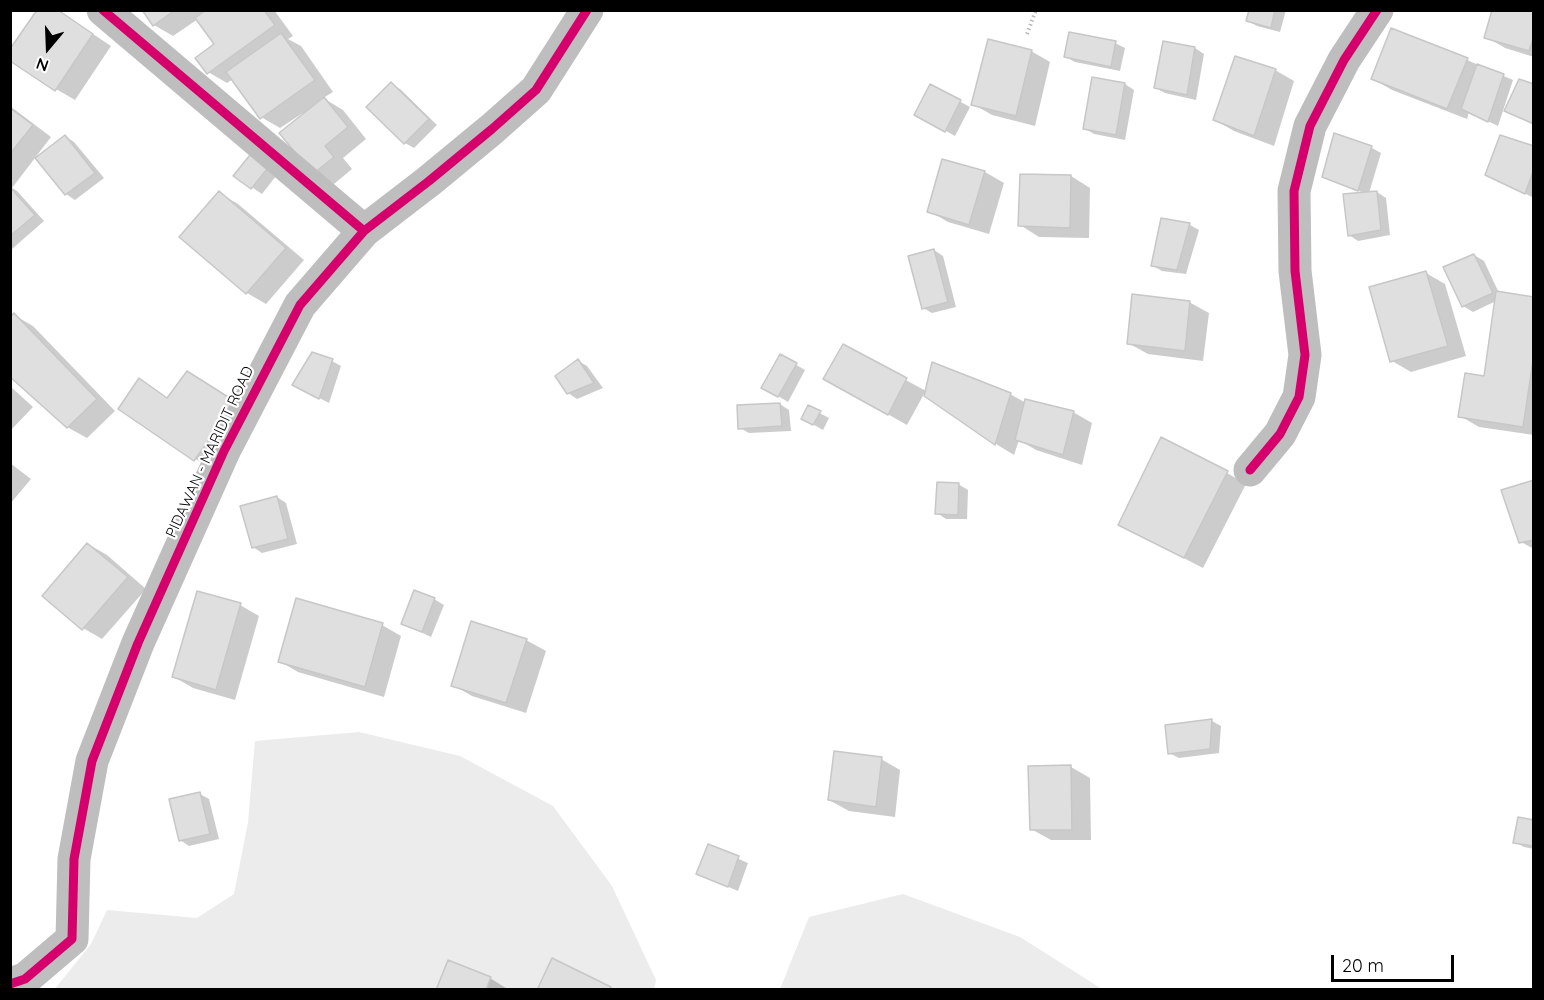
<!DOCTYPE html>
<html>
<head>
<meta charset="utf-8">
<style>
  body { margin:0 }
  #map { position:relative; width:1544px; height:1000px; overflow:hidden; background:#fff; font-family:Quicksand,sans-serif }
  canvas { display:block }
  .frame { position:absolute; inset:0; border:12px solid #000; pointer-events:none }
  .north { position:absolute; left:18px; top:18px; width:60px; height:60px; -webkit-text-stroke:4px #fff; paint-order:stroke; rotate:199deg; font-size:16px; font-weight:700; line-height:24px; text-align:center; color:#000 }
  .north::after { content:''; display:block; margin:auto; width:21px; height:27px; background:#000; clip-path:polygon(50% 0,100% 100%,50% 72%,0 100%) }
  .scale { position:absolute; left:1331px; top:955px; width:123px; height:27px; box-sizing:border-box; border:3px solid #000; border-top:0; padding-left:8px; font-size:18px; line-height:21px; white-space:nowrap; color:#000; -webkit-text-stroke:4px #fff; paint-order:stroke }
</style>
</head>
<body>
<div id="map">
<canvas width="1544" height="1000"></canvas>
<div class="frame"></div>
<div class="north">N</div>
<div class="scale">20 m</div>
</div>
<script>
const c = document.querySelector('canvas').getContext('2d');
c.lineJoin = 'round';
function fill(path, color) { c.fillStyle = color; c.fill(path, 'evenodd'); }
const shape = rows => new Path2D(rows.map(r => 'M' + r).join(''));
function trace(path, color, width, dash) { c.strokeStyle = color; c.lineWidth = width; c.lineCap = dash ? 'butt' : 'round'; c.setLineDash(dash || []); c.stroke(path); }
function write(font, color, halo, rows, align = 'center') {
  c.font = font + ' Quicksand,sans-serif'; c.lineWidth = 4.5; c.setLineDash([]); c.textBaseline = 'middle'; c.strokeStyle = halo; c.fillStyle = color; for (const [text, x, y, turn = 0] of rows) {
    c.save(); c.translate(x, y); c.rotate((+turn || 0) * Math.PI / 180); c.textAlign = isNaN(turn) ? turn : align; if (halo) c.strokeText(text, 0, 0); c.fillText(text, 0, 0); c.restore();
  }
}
const green = shape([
  [359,732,460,756,553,806,612,886,656,980,654,990,54,990,91,944,107,910,197,918,234,894,248,822,255,741],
  [903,894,1020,937,1102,989,780,989,809,917]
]);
const shadow = shape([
  [144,10,274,10,293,36,288,39,301,46,333,92,323,98,343,110,366,139,343,158,352,169,334,184,314,173,303,113,280,128,261,117,233,79,227,83,208,72,216,45,198,19,173,36,154,25],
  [1250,10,1286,10,1280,32,1257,26,1247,20],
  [1534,10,1534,57,1505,48,1486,37],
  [63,14,111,46,75,100,56,89],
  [1115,43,1125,48,1120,71,1075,62,1066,57],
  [1164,43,1195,48,1204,54,1196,100,1165,93,1156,88],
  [1031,51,1050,62,1035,126,992,115,973,104],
  [1467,60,1513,80,1498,126,1469,112,1467,119,1392,90,1373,79],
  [1275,70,1294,81,1274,146,1234,131,1215,120],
  [391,84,400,89,437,125,414,148,405,143],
  [1125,84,1134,90,1125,140,1094,134,1084,128],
  [1534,85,1534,125,1506,111],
  [931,86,970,107,955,136,916,114],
  [10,106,51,137,12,188,17,191,44,221,12,249],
  [1335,135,1372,148,1381,153,1369,193,1377,192,1386,198,1390,235,1358,241,1349,235,1364,193,1324,176],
  [65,136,74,142,104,178,75,200,66,194,37,158],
  [1534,147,1534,198,1487,174],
  [254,152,280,171,262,194,235,176],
  [985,172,1004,183,989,234,948,222,929,211],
  [1071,176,1090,188,1089,238,1039,237,1020,225],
  [219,193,238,204,304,260,266,304,247,293,181,237],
  [1190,225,1199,230,1186,274,1162,271,1153,266],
  [934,250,943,256,956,307,932,313,923,308],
  [1474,255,1484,261,1499,293,1534,298,1534,435,1479,427,1460,416,1485,378,1496,301,1473,312,1463,306],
  [1426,273,1445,284,1466,356,1411,372,1392,361],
  [1189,302,1209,313,1203,361,1148,354,1128,343],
  [14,315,33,326,115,411,87,438,67,427],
  [843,346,926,391,1010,394,1026,403,1073,412,1092,423,1082,465,1036,450,1019,440,1014,455,996,444,924,394,907,425,825,379],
  [781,356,805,370,788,402,763,387],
  [332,361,341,366,329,403,304,390],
  [578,361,587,366,603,388,577,399,568,393],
  [140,380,168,398,254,414,214,471,120,409],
  [10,386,33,407,10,431],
  [780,404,789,410,791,431,749,433,740,428],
  [808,407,829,418,823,430,802,418],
  [10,463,31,479,10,504],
  [1227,473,1246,484,1203,568,1139,535],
  [1534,481,1534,549,1521,542],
  [958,484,968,490,967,519,946,519,937,513],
  [277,497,286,503,297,544,262,553,253,547],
  [88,544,107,555,146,589,102,639,83,628],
  [434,599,444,605,431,637,403,624],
  [240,605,259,616,235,700,193,688,174,677],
  [382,625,401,636,384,697,298,672,279,661],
  [526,640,546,651,526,713,472,696,453,685],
  [1212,721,1221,726,1219,753,1179,758,1169,753],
  [881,759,900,770,895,817,849,811,829,800],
  [1071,767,1090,778,1091,840,1051,840,1031,829],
  [200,794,209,799,219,839,189,846,180,840],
  [1534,821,1534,849,1524,847,1515,842],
  [709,846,748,863,738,891,698,874],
  [490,978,509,990,438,990]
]);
const building = shape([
  [37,10,58,10,93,34,55,91,10,61,10,49,37,10],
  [142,10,175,10,153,26,142,10],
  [206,10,264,10,275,25,207,74,195,58,214,44,195,18,206,10],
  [1249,10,1275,10,1271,28,1246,21,1249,10],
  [1492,10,1534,10,1534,36,1529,51,1484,38,1492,10],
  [1391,28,1468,58,1447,109,1371,79,1391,28],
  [1069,32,1116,41,1111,67,1064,57,1069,32],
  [281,33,315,80,260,119,226,72,281,33],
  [988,39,1032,50,1016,116,971,105,988,39],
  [1163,41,1195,47,1187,95,1154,88,1163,41],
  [1235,56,1276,69,1254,136,1213,120,1235,56],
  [1477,64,1504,74,1488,122,1461,109,1477,64],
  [1092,77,1125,83,1116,135,1083,129,1092,77],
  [1519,79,1534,84,1534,124,1504,111,1519,79],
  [391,82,429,119,404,144,366,107,391,82],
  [930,84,961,100,945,132,914,115,930,84],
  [324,97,348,127,325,146,334,157,313,174,279,133,324,97],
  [10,108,33,125,10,154,10,108],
  [1334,133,1372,146,1358,191,1322,177,1334,133],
  [65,135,95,173,65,195,35,158,65,135],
  [1500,135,1534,146,1534,169,1525,194,1485,175,1500,135],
  [254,150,271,164,251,189,233,176,254,150],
  [942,159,985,171,969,225,927,212,942,159],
  [1020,174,1071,175,1070,228,1018,226,1020,174],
  [10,187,35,215,10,236,10,187],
  [219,191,286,248,246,294,179,237,219,191],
  [1377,191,1381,230,1348,236,1343,194,1377,191],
  [1161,218,1190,223,1177,270,1151,266,1161,218],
  [934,249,948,302,922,309,908,256,934,249],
  [1474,254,1493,293,1462,307,1443,267,1474,254],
  [1426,271,1448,346,1390,362,1369,287,1426,271],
  [1496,291,1534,297,1534,354,1523,427,1458,417,1465,373,1484,376,1496,291],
  [1132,294,1190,301,1185,351,1127,344,1132,294],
  [14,313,97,399,67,428,10,377,10,317,14,313],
  [843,344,907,378,888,415,823,379,843,344],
  [312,352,333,359,319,399,292,385,312,352],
  [780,354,797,363,778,397,761,388,780,354],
  [578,359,594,383,567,394,555,376,578,359],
  [932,362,1011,393,995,445,924,396,932,362],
  [187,371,236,402,194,461,118,409,139,378,167,398,187,371],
  [1025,399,1074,411,1063,455,1015,440,1025,399],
  [780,403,782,426,738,429,737,405,780,403],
  [808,405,821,411,813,425,801,419,808,405],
  [1161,437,1228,471,1184,558,1118,525,1161,437],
  [1534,480,1534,540,1519,543,1501,490,1534,480],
  [937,482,959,483,958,515,935,514,937,482],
  [277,496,288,539,252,548,240,506,277,496],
  [87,543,128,577,82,630,42,596,87,543],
  [414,590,435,598,422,632,401,624,414,590],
  [197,591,241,603,216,690,172,677,197,591],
  [296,598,383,623,365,687,278,662,296,598],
  [471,621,527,639,506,703,451,686,471,621],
  [1212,719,1210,749,1168,754,1165,725,1212,719],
  [834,751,882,757,876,807,828,800,834,751],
  [1071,765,1072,830,1030,830,1028,766,1071,765],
  [200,792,210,834,179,841,169,799,200,792],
  [1518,817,1534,820,1533,846,1513,843,1518,817],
  [708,844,739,856,728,887,696,874,708,844],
  [552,958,611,987,610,990,537,990,552,958],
  [448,960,491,977,486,990,436,990,448,960]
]);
const path = shape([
  [1027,34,1036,10]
]);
const street = shape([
  [103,10,364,231],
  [1250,470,1280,434,1299,397,1305,355,1295,271,1294,191,1310,126,1344,60,1377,10],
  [10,984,25,979,72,939,74,859,92,761,138,643,224,451,300,305,364,231,429,181,492,129,536,90,587,10]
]);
const cycleway = shape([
  [103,10,364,231],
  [1250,470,1280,434,1299,397,1305,355,1295,271,1294,191,1310,126,1344,60,1377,10],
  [10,984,25,979,72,939,74,859,92,761,138,643,224,451,300,305,364,231,429,181,492,129,536,90,587,10]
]);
const streetNames = [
  ["PIDAWAN - MARIDIT ROAD",210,452,-65]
];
fill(green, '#ececec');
fill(shadow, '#0003');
fill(building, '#dfdfdf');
trace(building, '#c7c7c7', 1.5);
trace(path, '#b9b9b9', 4, [1.5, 3]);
trace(street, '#bebebe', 33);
trace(cycleway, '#d6006c', 9);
write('15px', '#000', '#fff', streetNames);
</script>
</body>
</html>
